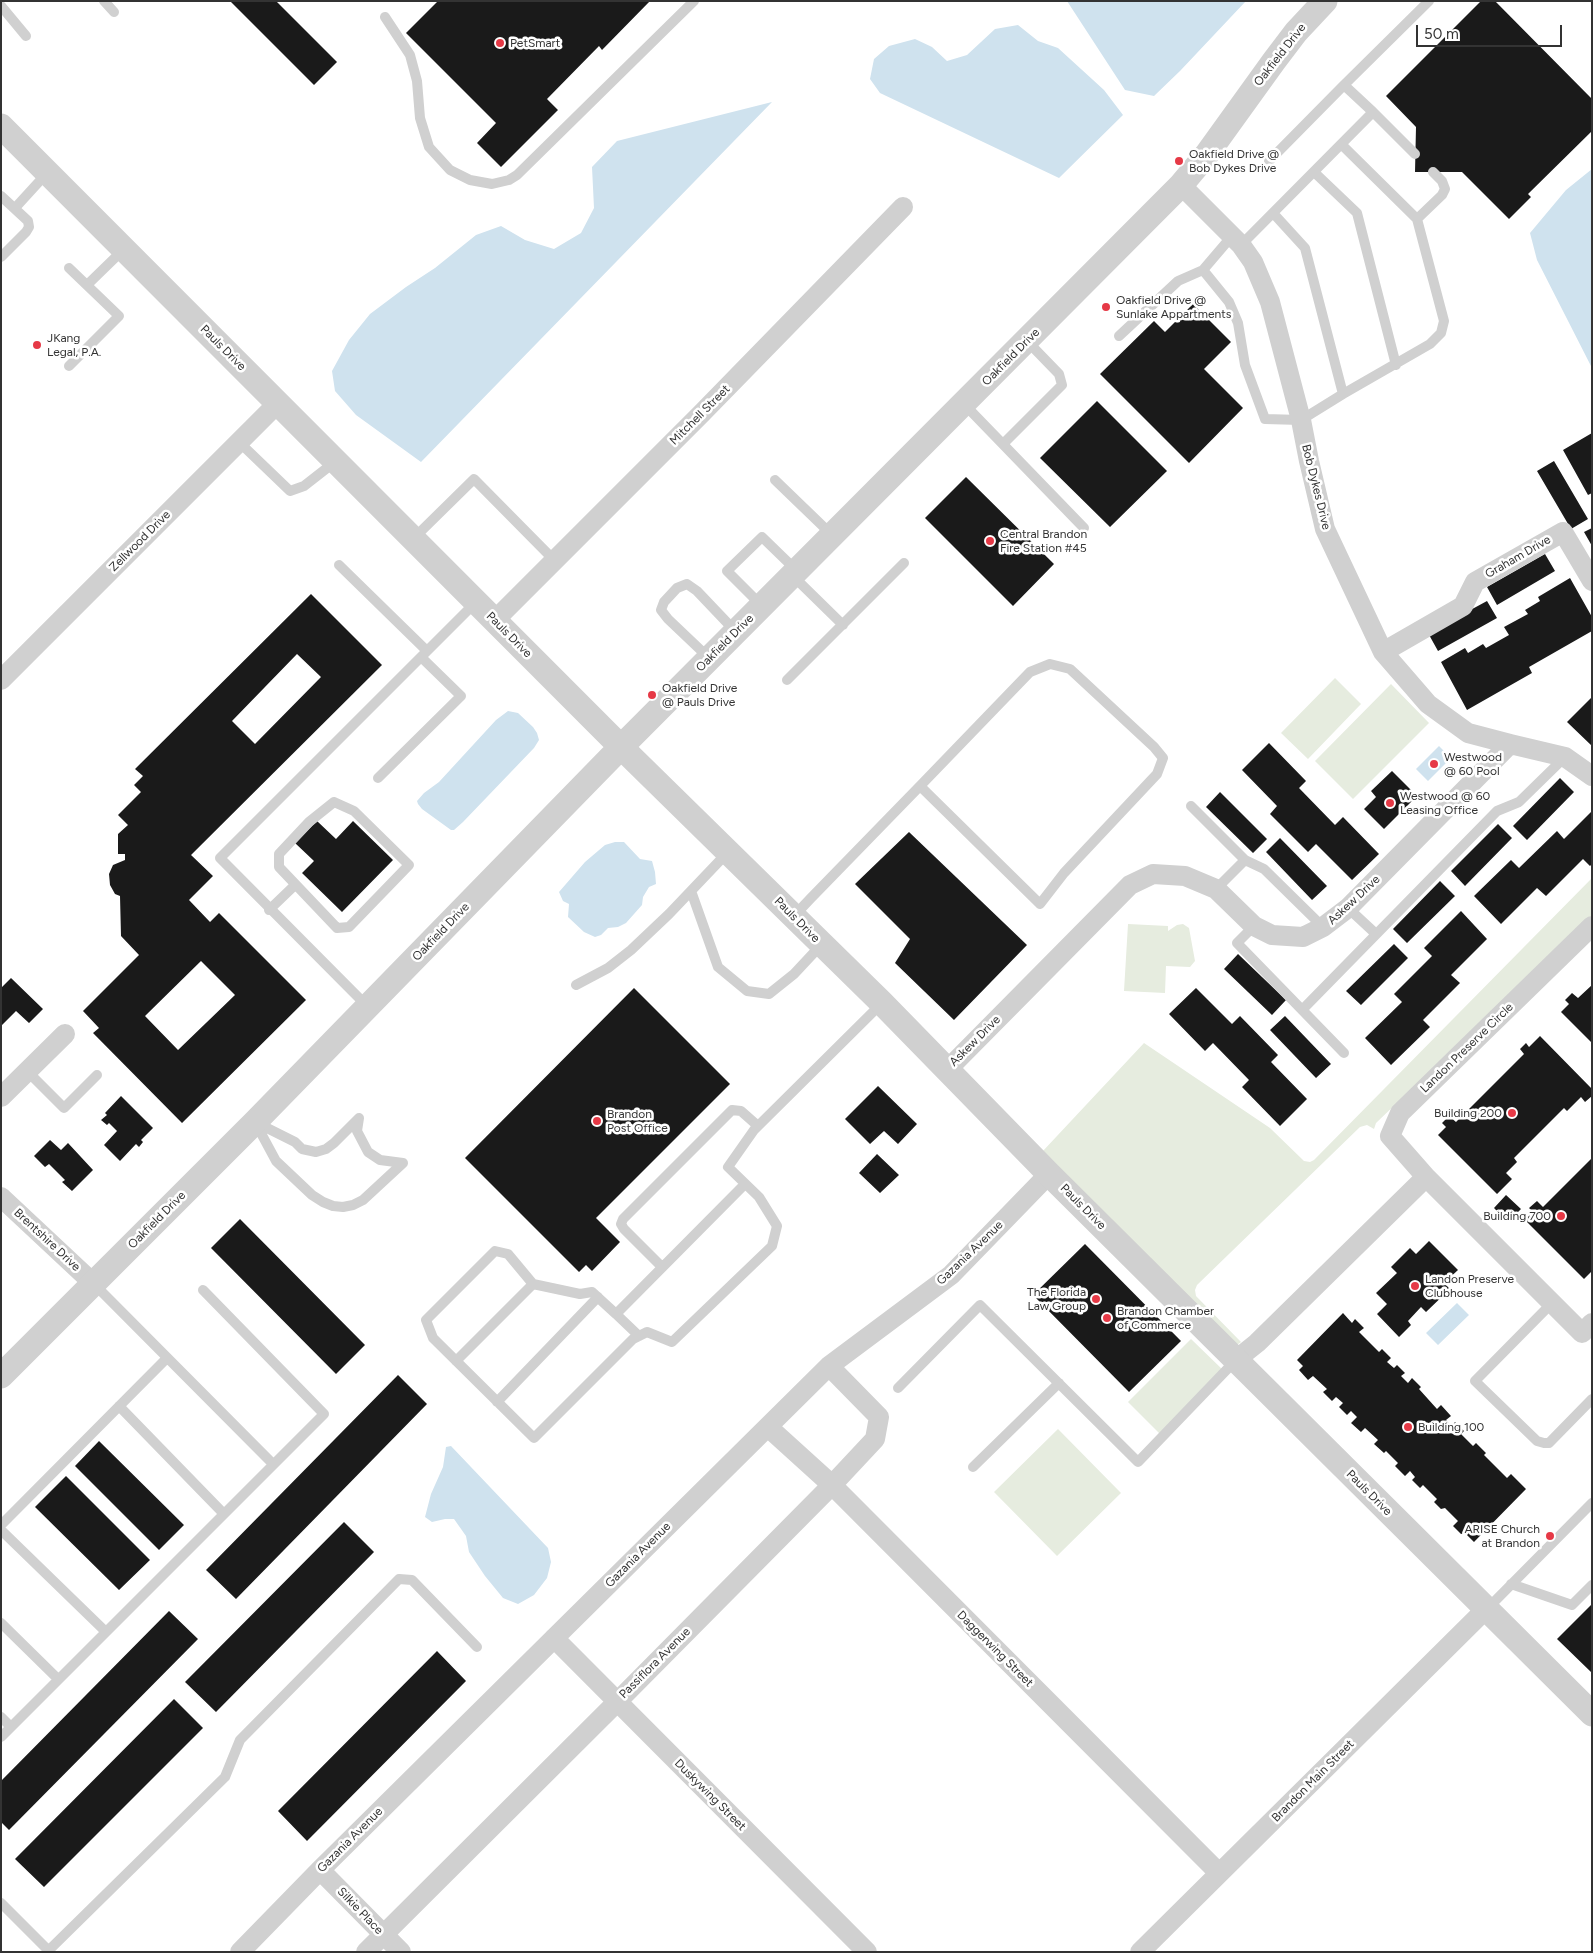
<!DOCTYPE html>
<html>
<head>
<meta charset="utf-8">
<style>
  body { margin:0 }
  #map { position:relative; width:1593px; height:1953px; overflow:hidden; background:#fff; font-family:Figtree,sans-serif }
  canvas { display:block }
  .frame { position:absolute; inset:0; border:2px solid #333; pointer-events:none }
  .scale { position:absolute; left:1416px; top:25px; width:146px; height:22px; box-sizing:border-box; border:2px solid #333; border-top:0; padding-left:6px; font-size:15px; line-height:18px; white-space:nowrap; color:#333; -webkit-text-stroke:4px #fff; paint-order:stroke }
</style>
</head>
<body>
<div id="map">
<canvas width="1593" height="1953"></canvas>
<div class="frame"></div>
<div class="scale">50 m</div>
</div>
<script>
const c = document.querySelector('canvas').getContext('2d');
c.lineJoin = 'round';
function fill(path, color) { c.fillStyle = color; c.fill(path, 'evenodd'); }
const shape = rows => new Path2D(rows.map(r => 'M' + r).join(''));
function trace(path, color, width, dash) { c.strokeStyle = color; c.lineWidth = width; c.lineCap = dash ? 'butt' : 'round'; c.setLineDash(dash || []); c.stroke(path); }
function write(font, color, halo, rows, align = 'center') {
  c.font = font + ' Figtree,sans-serif'; c.lineWidth = 5; c.setLineDash([]); c.textBaseline = 'middle'; c.strokeStyle = halo; c.fillStyle = color; for (const [text, x, y, turn = 0] of rows) {
    c.save(); c.translate(x, y); c.rotate((+turn || 0) * Math.PI / 180); c.textAlign = isNaN(turn) ? turn : align; if (halo) c.strokeText(text, 0, 0); c.fillText(text, 0, 0); c.restore();
  }
}
const green = shape([
  [1335,678,1361,704,1308,759,1281,733],
  [1391,684,1429,723,1353,799,1315,761],
  [1592,878,1592,916,1376,1123,1374,1129,1367,1125,1360,1127,1197,1285,1195,1290,1196,1296,1241,1342,1237,1345,1042,1152,1144,1043,1270,1128,1304,1161,1310,1162,1314,1160],
  [1128,924,1168,926,1168,931,1177,925,1183,924,1189,928,1195,961,1190,967,1166,966,1165,993,1124,991],
  [1191,1339,1223,1370,1160,1434,1128,1402],
  [1058,1429,1121,1493,1057,1556,994,1492]
]);
const water = shape([
  [1067,1,1246,1,1180,71,1154,96,1125,90],
  [1018,25,1038,41,1058,48,1104,90,1123,115,1059,178,880,93,870,79,874,59,889,46,915,39,932,47,947,61,967,55,995,29],
  [772,102,421,462,356,415,335,391,332,371,349,340,370,314,406,287,435,268,476,235,501,226,525,240,554,249,581,233,594,208,592,167,617,141],
  [1592,169,1592,368,1537,260,1530,233,1566,190],
  [508,711,518,713,533,727,537,733,539,740,534,748,463,822,454,830,451,830,422,809,418,804,417,801,424,793,439,782,496,720],
  [1439,746,1451,758,1428,781,1416,769],
  [615,842,624,842,640,859,652,861,655,872,656,884,649,887,643,897,642,905,626,923,618,927,608,928,601,935,595,937,584,932,568,917,569,904,563,901,559,892,585,862,605,845],
  [1457,1303,1469,1315,1438,1345,1426,1333],
  [451,1446,548,1548,551,1562,547,1578,534,1595,518,1604,503,1598,485,1576,469,1552,466,1536,454,1519,445,1519,432,1522,425,1517,431,1494,443,1467,446,1447]
]);
const building = shape([
  [230,1,276,1,337,62,314,85],
  [438,1,650,1,602,50,599,46,547,99,558,110,501,167,477,143,496,123,406,33],
  [1481,1,1495,1,1592,99,1592,131,1528,194,1531,197,1509,219,1462,172,1415,172,1416,127,1386,96],
  [1193,304,1231,342,1204,369,1243,408,1189,463,1100,374,1154,321,1165,332],
  [1097,401,1167,471,1110,527,1040,458],
  [1592,433,1592,493,1588,495,1563,450],
  [1554,461,1588,519,1571,529,1537,471],
  [966,477,1054,564,1013,606,925,518],
  [1592,528,1592,546,1584,532],
  [1545,554,1555,571,1497,605,1487,587],
  [1570,578,1592,617,1592,631,1529,667,1532,673,1467,710,1441,662,1465,648,1468,653,1483,644,1486,648,1509,635,1504,627,1528,614,1525,610,1540,601,1538,597],
  [311,594,382,665,191,855,213,876,189,900,210,922,219,913,306,1000,182,1123,93,1033,99,1028,83,1011,139,955,121,936,120,896,115,894,110,885,109,874,113,865,125,860,125,854,118,854,118,834,128,825,118,815,141,792,134,785,143,776,135,769],
  [297,654,321,677,255,744,232,721],
  [201,961,235,995,178,1050,145,1016],
  [1487,601,1497,618,1438,651,1428,633],
  [1592,697,1592,746,1567,722],
  [1269,743,1306,781,1299,788,1335,825,1343,817,1379,854,1352,880,1316,844,1308,852,1270,814,1277,806,1242,770],
  [1392,771,1417,796,1384,829,1364,809,1376,797,1371,791],
  [1560,778,1574,792,1527,840,1513,826],
  [1220,792,1267,839,1253,853,1206,807],
  [1592,811,1592,864,1590,866,1583,859,1546,896,1537,888,1501,924,1474,896,1511,860,1519,868,1557,831,1564,839],
  [317,821,336,839,353,821,393,860,342,912,302,873,314,861,295,843],
  [1498,824,1512,838,1465,886,1451,871],
  [909,832,1027,945,954,1020,895,963,910,939,855,884],
  [1280,838,1327,886,1312,900,1266,852],
  [1440,881,1455,896,1407,943,1393,929],
  [1461,911,1487,939,1451,975,1460,983,1423,1020,1430,1027,1391,1065,1365,1038,1402,1002,1394,994,1432,956,1424,948],
  [1394,944,1408,958,1361,1005,1346,991],
  [1238,954,1286,1000,1272,1015,1224,969],
  [11,978,43,1009,29,1023,16,1011,1,1026,1,988],
  [1592,985,1592,1043,1561,1012,1569,1004,1565,1000,1572,993,1578,998],
  [634,988,730,1084,596,1218,620,1242,592,1271,586,1265,579,1272,465,1158],
  [1196,988,1232,1024,1240,1016,1278,1055,1271,1062,1307,1099,1280,1126,1242,1087,1249,1080,1213,1043,1205,1051,1169,1014],
  [1285,1016,1331,1064,1316,1078,1270,1030],
  [1540,1036,1592,1089,1592,1096,1585,1102,1581,1097,1567,1111,1564,1108,1514,1158,1517,1162,1506,1173,1512,1179,1497,1194,1438,1135,1446,1127,1442,1123,1449,1116,1456,1122,1524,1054,1520,1049,1526,1043,1529,1047],
  [878,1086,917,1124,898,1144,884,1131,870,1144,845,1119],
  [121,1096,153,1128,141,1140,143,1142,139,1147,136,1144,120,1161,104,1145,117,1131,109,1123,107,1125,101,1120,107,1115,105,1113],
  [50,1140,61,1150,68,1143,93,1170,72,1191,62,1182,65,1180,49,1164,45,1167,34,1156],
  [877,1154,899,1175,880,1193,859,1173],
  [1592,1158,1592,1271,1584,1279,1525,1220,1533,1212,1529,1208,1537,1201,1543,1207],
  [1506,1195,1521,1209,1508,1222,1494,1208],
  [240,1219,365,1345,336,1374,211,1248],
  [1429,1241,1458,1270,1444,1283,1450,1289,1426,1312,1421,1307,1408,1321,1411,1325,1399,1337,1377,1314,1387,1304,1376,1293,1397,1273,1391,1267,1410,1248,1416,1254],
  [1085,1244,1181,1341,1129,1392,1033,1295],
  [1343,1313,1352,1323,1355,1319,1364,1328,1359,1332,1379,1352,1382,1349,1391,1358,1387,1362,1394,1368,1397,1365,1405,1373,1401,1376,1408,1383,1412,1378,1421,1387,1419,1389,1437,1409,1441,1405,1451,1416,1446,1420,1452,1426,1455,1422,1464,1431,1461,1434,1473,1446,1476,1443,1486,1453,1484,1455,1507,1478,1511,1474,1526,1489,1474,1542,1465,1533,1461,1534,1453,1526,1458,1521,1445,1508,1441,1509,1434,1502,1437,1499,1423,1485,1420,1488,1412,1480,1415,1477,1410,1471,1405,1476,1395,1466,1398,1463,1386,1451,1384,1453,1374,1444,1378,1440,1365,1428,1361,1432,1351,1423,1357,1417,1351,1411,1347,1415,1339,1407,1343,1403,1336,1397,1332,1401,1323,1392,1327,1389,1313,1376,1308,1380,1299,1370,1303,1366,1297,1360],
  [398,1375,427,1404,236,1599,206,1570],
  [99,1441,184,1525,159,1550,75,1466],
  [66,1476,150,1560,119,1590,35,1507],
  [344,1522,374,1552,216,1712,185,1682],
  [1592,1604,1592,1673,1557,1639],
  [169,1611,198,1639,9,1830,1,1822,1,1781],
  [437,1651,466,1681,307,1841,278,1811],
  [174,1699,203,1728,44,1887,15,1859]
]);
const service = shape([
  [104,1,114,12],
  [1,6,26,36],
  [385,17,410,55,417,81,420,118,429,147,450,170,470,180,492,184,509,180,517,175,694,1],
  [1373,112,1415,154],
  [1342,145,1417,219,1444,321,1441,333,1430,344,1343,394],
  [1269,161,1344,85],
  [1314,172,1357,213,1396,365],
  [1,196,28,221,29,227,26,232,1,257],
  [15,208,47,173],
  [1417,219,1442,195,1445,189,1442,181,1433,172],
  [1232,236,1203,270,1229,302,1238,323,1245,365,1265,419,1301,420,1343,394,1305,248,1273,213],
  [1241,245,1373,112,1344,85,1429,1],
  [69,268,119,316,69,366],
  [87,285,124,249],
  [1119,336,1178,281,1203,270],
  [964,404,1084,528],
  [239,442,290,491,304,486,336,461],
  [1003,444,1062,385,1059,374,1027,341],
  [775,480,832,535],
  [413,539,474,479,554,560],
  [339,565,427,651],
  [793,576,843,625],
  [762,606,727,571,762,537,797,571],
  [709,658,668,619,661,610,664,602,677,588,687,584,697,591,736,632],
  [787,680,904,563],
  [378,778,461,696,421,657],
  [334,802,354,811,409,865,349,927,337,928,279,867,279,854,309,822,334,802],
  [1191,806,1245,860,1264,869,1323,927],
  [1216,889,1245,860],
  [691,891,718,967,747,991,769,994,794,974,822,944],
  [1348,908,1376,934],
  [269,910,295,885],
  [794,916,811,898,920,786,1030,672,1050,664,1070,669,1154,747,1163,758,1157,774,1064,873,1040,904,920,786],
  [1254,926,1237,943,1344,1053],
  [576,985,608,968,631,950,669,914,728,852],
  [367,1006,220,858,476,602],
  [1302,1010,1497,811,1519,802,1565,757],
  [27,1071,64,1108,97,1075],
  [359,1118,334,1143,326,1149,316,1152,302,1149,295,1142,255,1122,276,1161,312,1195,323,1202,333,1206,343,1207,353,1205,363,1200,403,1163],
  [359,1118,357,1131,368,1152,380,1160,403,1163],
  [745,1184,616,1314,592,1292,580,1294,533,1284,508,1254,495,1251,426,1320,433,1338,534,1438,633,1339,647,1332,672,1342,772,1246,777,1226,759,1197,728,1167,754,1130,882,1003],
  [662,1267,624,1229,621,1224,623,1219,732,1110,741,1111,758,1126],
  [94,1284,273,1464],
  [1552,1303,1475,1381,1537,1441,1544,1443,1549,1443,1592,1399],
  [616,1314,639,1336],
  [456,1361,533,1284],
  [898,1388,980,1305,1138,1462,1236,1360],
  [497,1402,598,1297],
  [119,1406,224,1514],
  [973,1467,1059,1383],
  [1,1525,167,1358],
  [1,1530,106,1632],
  [1511,1584,1572,1605,1592,1585],
  [1487,1609,1592,1503],
  [1,1623,58,1679],
  [1,1717,11,1727],
  [1,1737,324,1414,203,1290],
  [1,1903,48,1950],
  [47,1952,225,1777,240,1740,399,1579,412,1580,477,1647]
]);
const minor = shape([
  [1181,185,1241,245,1253,262,1270,302,1301,420,1309,461,1325,529,1383,652,1428,704,1468,733,1510,744],
  [495,620,701,414,903,207],
  [1383,652,1463,606,1475,582,1563,532,1592,581],
  [1,680,278,403],
  [947,1070,1130,885,1153,874,1185,876,1216,889,1254,926,1272,935,1303,937,1323,927,1348,908,1510,744,1565,757,1592,776],
  [1,1097,65,1034],
  [1426,1177,1582,1333,1592,1323],
  [1,1197,94,1284],
  [1237,1359,1257,1343,1426,1177,1390,1136,1400,1113,1592,926],
  [768,1427,832,1485,1219,1873],
  [554,1638,867,1952],
  [320,1870,401,1952],
  [240,1952,320,1870,829,1366,951,1275,1049,1174],
  [366,1952,617,1702,832,1485,875,1439,879,1417,829,1366],
  [1140,1952,1486,1609]
]);
const tertiary = shape([
  [1,126,621,747,882,1003,1049,1174,1592,1714],
  [1,1376,255,1122,621,747,1181,185,1207,154,1274,61,1296,32,1325,1]
]);
const markers = [
  [500,43,5,"#e63946"],
  [1179,161,5,"#e63946"],
  [1106,307,5,"#e63946"],
  [37,345,5,"#e63946"],
  [990,541,5,"#e63946"],
  [652,695,5,"#e63946"],
  [1434,764,5,"#e63946"],
  [1390,803,5,"#e63946"],
  [1512,1113,5,"#e63946"],
  [597,1121,5,"#e63946"],
  [1561,1216,5,"#e63946"],
  [1415,1286,5,"#e63946"],
  [1096,1299,5,"#e63946"],
  [1107,1318,5,"#e63946"],
  [1408,1427,5,"#e63946"],
  [1550,1536,5,"#e63946"]
];
const poiNames = [
  ["PetSmart",510,43],
  ["Oakfield Drive @",1189,154],
  ["Bob Dykes Drive",1189,168],
  ["Oakfield Drive @",1116,300],
  ["Sunlake Appartments",1116,314],
  ["JKang",47,338],
  ["Legal, P.A.",47,352],
  ["Central Brandon",1000,534],
  ["Fire Station #45",1000,548],
  ["Oakfield Drive",662,688],
  ["@ Pauls Drive",662,702],
  ["Westwood",1444,757],
  ["@ 60 Pool",1444,771],
  ["Westwood @ 60",1400,796],
  ["Leasing Office",1400,810],
  ["Building 200",1502,1113,"right"],
  ["Brandon",607,1114],
  ["Post Office",607,1128],
  ["Building 700",1551,1216,"right"],
  ["Landon Preserve",1425,1279],
  ["Clubhouse",1425,1293],
  ["The Florida",1086,1292,"right"],
  ["Law Group",1086,1306,"right"],
  ["Brandon Chamber",1117,1311],
  ["of Commerce",1117,1325],
  ["Building 100",1418,1427],
  ["ARISE Church",1540,1529,"right"],
  ["at Brandon",1540,1543,"right"]
];
const streetNames = [
  ["Oakfield Drive",1280,55,-52],
  ["Pauls Drive",223,348,45],
  ["Oakfield Drive",1011,357,-45],
  ["Mitchell Street",700,415,-45],
  ["Bob Dykes Drive",1316,487,76],
  ["Zellwood Drive",140,541,-45],
  ["Graham Drive",1518,557,-30],
  ["Pauls Drive",509,635,45],
  ["Oakfield Drive",725,643,-45],
  ["Askew Drive",1354,900,-43],
  ["Pauls Drive",797,920,45],
  ["Oakfield Drive",441,932,-46],
  ["Askew Drive",975,1041,-45],
  ["Landon Preserve Circle",1467,1048,-44],
  ["Pauls Drive",1083,1207,45],
  ["Oakfield Drive",157,1220,-45],
  ["Brentshire Drive",47,1240,43],
  ["Gazania Avenue",970,1253,-44],
  ["Pauls Drive",1369,1493,45],
  ["Gazania Avenue",638,1555,-45],
  ["Daggerwing Street",995,1649,45],
  ["Passiflora Avenue",655,1663,-45],
  ["Brandon Main Street",1313,1781,-45],
  ["Duskywing Street",710,1795,45],
  ["Gazania Avenue",350,1840,-45],
  ["Silkie Place",360,1911,46]
];
fill(green, '#e6ecdf');
fill(water, '#cfe2ee');
fill(building, '#1a1a1a');
trace(service, '#d0d0d0', 10);
trace(minor, '#d0d0d0', 20);
trace(tertiary, '#d0d0d0', 25);
for (const [x, y, r, color] of markers) { const dot = new Path2D(); dot.arc(x, y, r, 0, 2 * Math.PI); c.fillStyle = color; c.fill(dot); trace(dot, '#fff', 2); }
write('12px', '#333', '#fff', poiNames, 'left');
write('12px', '#333', '#fff', streetNames);
</script>
</body>
</html>
